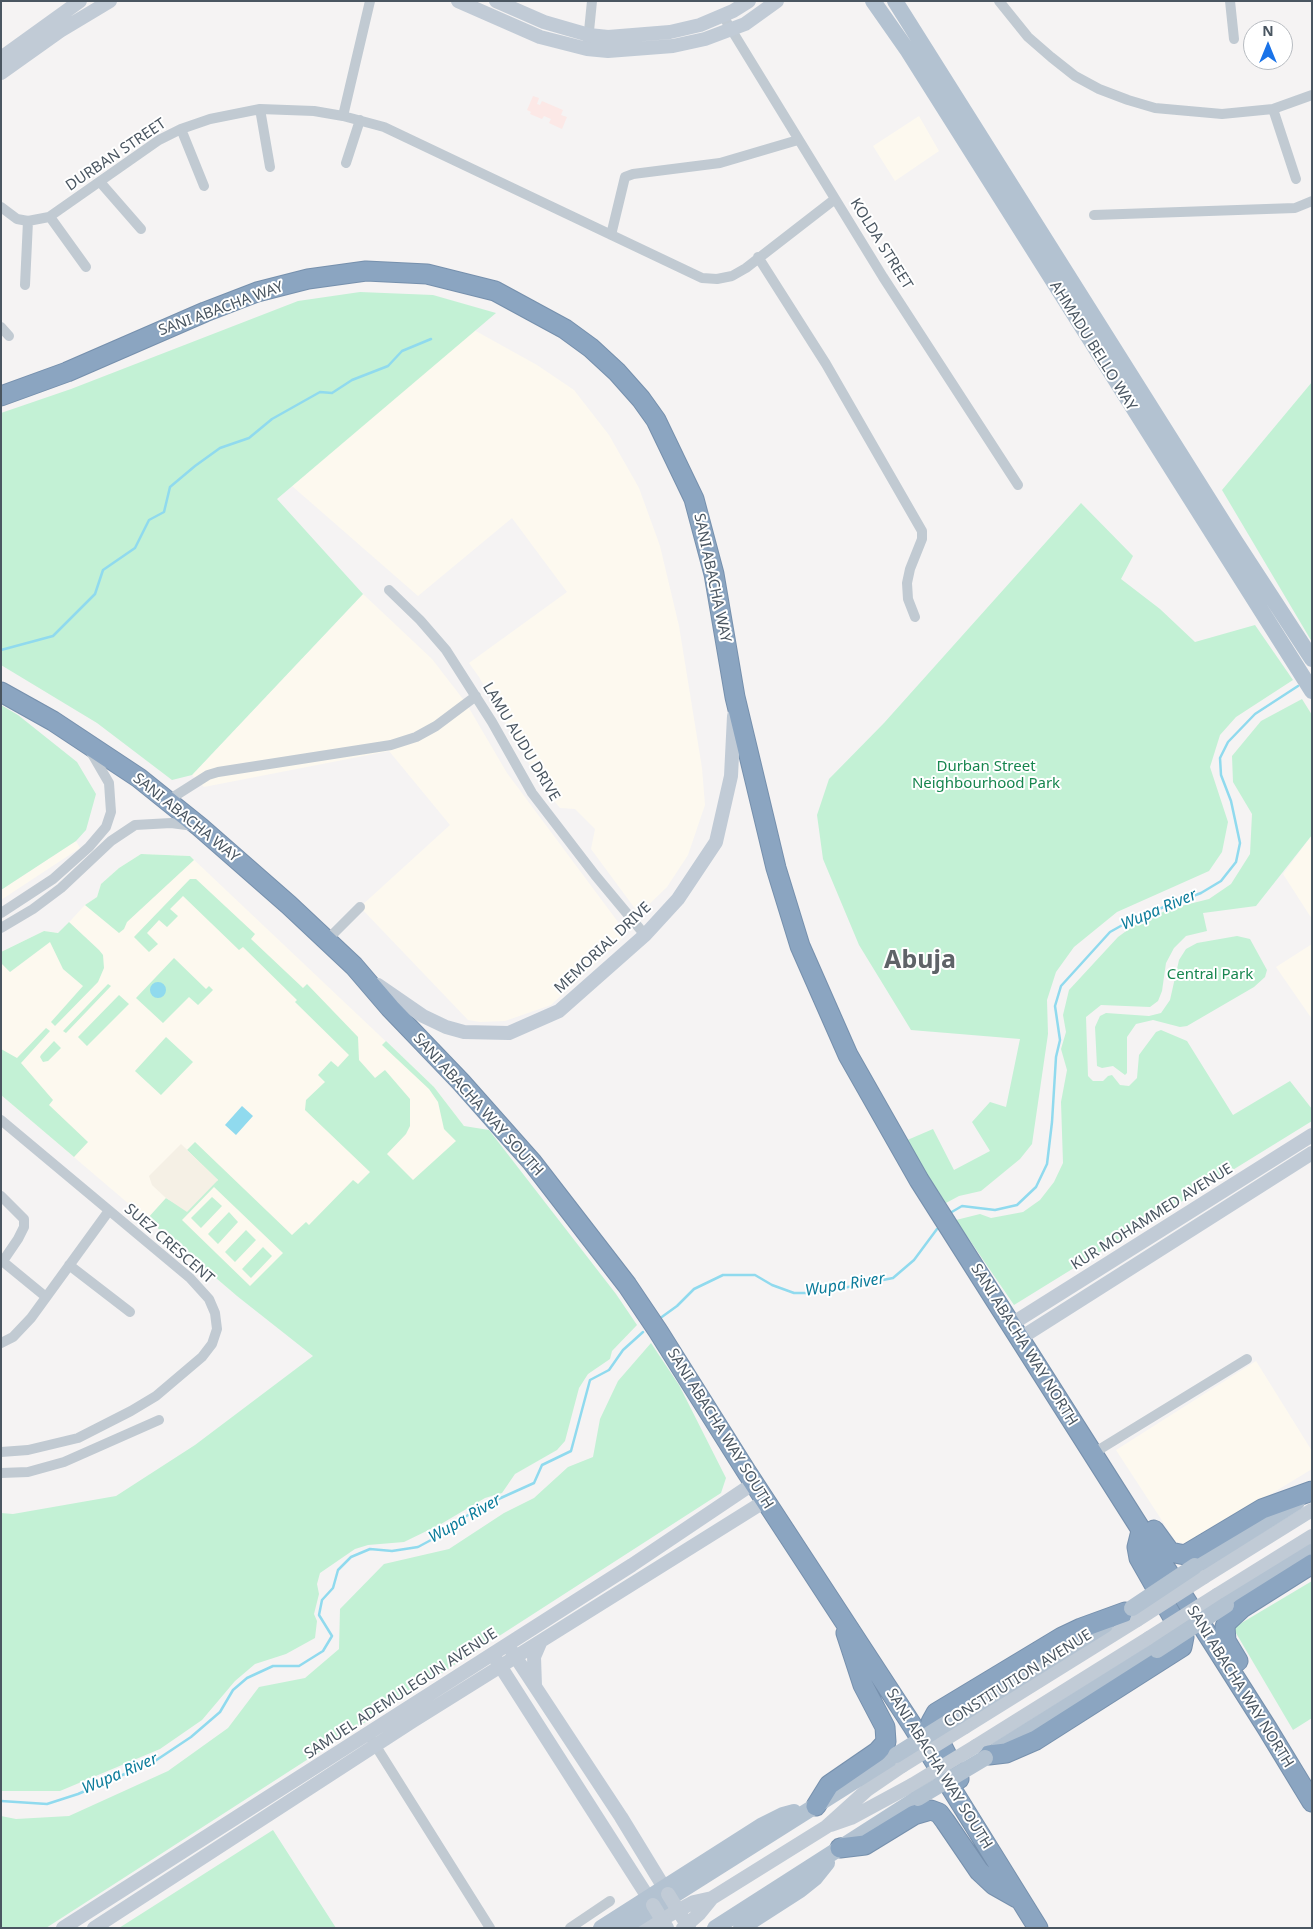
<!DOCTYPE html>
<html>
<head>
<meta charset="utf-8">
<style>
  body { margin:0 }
  #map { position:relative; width:1313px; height:1929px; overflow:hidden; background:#f5f3f3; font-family:"Noto Sans",sans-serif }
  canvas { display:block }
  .frame { position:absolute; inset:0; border:2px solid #4a5661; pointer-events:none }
  .north { position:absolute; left:1243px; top:20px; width:50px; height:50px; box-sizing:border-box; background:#fff; border:1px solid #b7bbc0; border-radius:50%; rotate:0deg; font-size:14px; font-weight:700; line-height:20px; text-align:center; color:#4a5661 }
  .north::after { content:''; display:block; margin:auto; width:18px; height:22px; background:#1a73e8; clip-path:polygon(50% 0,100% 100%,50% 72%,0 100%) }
</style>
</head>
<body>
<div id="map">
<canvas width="1313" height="1929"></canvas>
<div class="frame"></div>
<div class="north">N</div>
</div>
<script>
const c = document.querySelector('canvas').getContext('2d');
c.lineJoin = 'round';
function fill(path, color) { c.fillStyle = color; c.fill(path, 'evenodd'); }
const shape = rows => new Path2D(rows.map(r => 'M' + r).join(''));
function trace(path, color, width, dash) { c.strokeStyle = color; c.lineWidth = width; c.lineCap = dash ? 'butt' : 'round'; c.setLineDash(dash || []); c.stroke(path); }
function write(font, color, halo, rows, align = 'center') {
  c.font = font + ' "Noto Sans",sans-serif'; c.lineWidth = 4; c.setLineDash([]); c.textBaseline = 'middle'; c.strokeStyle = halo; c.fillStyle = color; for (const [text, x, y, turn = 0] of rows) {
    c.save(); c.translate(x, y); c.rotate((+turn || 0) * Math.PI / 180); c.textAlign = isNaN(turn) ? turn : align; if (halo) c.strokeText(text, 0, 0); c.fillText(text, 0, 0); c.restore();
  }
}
const commercial = shape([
  [919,116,939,151,895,181,873,146],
  [474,330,537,365,574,390,609,435,639,488,660,546,679,626,702,768,705,805,688,855,667,887,639,914,591,849,595,829,575,809,560,808,542,786,479,677,469,663,567,592,512,518,418,596,292,486],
  [363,594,432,659,466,703,507,773,627,934,551,1005,505,1021,480,1022,468,1020,360,907,450,825,389,751,204,787,192,775],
  [1312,835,1312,919,1283,874],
  [76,841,80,848,1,900,1,890],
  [141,854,190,856,434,1087,464,1126,440,1230,237,1296,1,1095,1,952,44,931,59,933,85,905,97,897,101,884,119,868],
  [1312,944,1312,1019,1276,967],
  [1256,1361,1312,1451,1312,1469,1189,1544,1176,1542,1116,1450]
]);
const medical = shape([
  [533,96,539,98,537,104,540,105,542,101,563,110,561,115,567,117,562,129,549,123,551,119,544,116,542,119,530,114,531,112,527,110]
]);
const green = shape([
  [360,292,433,295,496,313,277,499,363,594,192,775,172,780,97,723,1,665,1,413,71,389,298,301],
  [1312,382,1312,642,1222,490],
  [1081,503,1133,556,1121,579,1160,609,1195,642,1255,625,1293,680,1236,717,1220,735,1210,767,1228,822,1222,852,1209,871,1117,912,1074,947,1056,972,1047,1000,1048,1034,1032,1144,1020,1159,981,1191,959,1196,946,1203,905,1141,933,1129,954,1170,990,1151,972,1122,990,1102,1006,1107,1020,1039,911,1030,859,945,823,859,817,815,829,779,884,723],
  [1302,699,1312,715,1312,835,1256,906,1203,913,1207,931,1186,936,1174,948,1166,963,1162,991,1158,1001,1150,1007,1101,1005,1086,1017,1088,1076,1093,1081,1103,1081,1108,1076,1112,1075,1120,1085,1129,1086,1137,1078,1139,1055,1156,1032,1161,1030,1187,1041,1233,1115,1290,1081,1312,1109,1312,1121,1014,1305,956,1220,980,1214,991,1218,1023,1212,1040,1200,1054,1182,1063,1163,1061,1102,1067,1070,1061,1049,1066,1032,1063,1015,1069,990,1118,937,1140,921,1173,908,1209,899,1231,884,1250,854,1252,814,1233,782,1232,756,1261,721],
  [1,705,18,715,77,762,96,794,86,830,76,841,1,890],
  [141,854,190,856,194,860,127,922,124,929,119,933,85,905,97,897,101,884,119,868],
  [190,879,196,879,255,934,251,939,303,988,307,984,358,1037,359,1060,375,1078,385,1070,410,1099,410,1126,406,1134,387,1154,413,1180,456,1141,444,1129,438,1102,429,1089,382,1045,386,1041,434,1087,464,1126,489,1130,616,1294,637,1325,612,1351,610,1359,588,1374,579,1388,565,1441,557,1450,515,1474,502,1493,485,1498,441,1524,404,1542,368,1545,355,1549,320,1573,317,1584,319,1594,314,1614,317,1621,315,1638,286,1654,255,1664,235,1681,202,1720,160,1749,60,1791,1,1791,1,1513,13,1514,116,1496,195,1445,313,1356,237,1296,147,1219,166,1198,178,1205,218,1180,187,1150,195,1142,292,1235,306,1222,309,1225,353,1180,358,1184,370,1172,305,1110,306,1100,325,1082,318,1075,331,1061,338,1067,349,1055,295,1002,297,1000,243,947,239,950,183,896,170,909,178,916,167,927,159,920,147,933,158,944,149,952,134,937],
  [214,1187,283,1253,250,1286,182,1220],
  [69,922,99,950,103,955,104,968,98,982,55,1026,51,1022,83,986,63,969,50,942,10,972,1,963,1,952,44,931,58,933],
  [1237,936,1250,939,1267,970,1265,977,1254,987,1187,1026,1180,1027,1153,1020,1136,1024,1127,1037,1127,1073,1125,1075,1113,1066,1102,1068,1097,1066,1095,1027,1100,1016,1106,1013,1149,1016,1161,1013,1170,1000,1179,960,1186,949,1197,943],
  [174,958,206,989,209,986,213,990,198,1005,189,997,163,1023,136,998],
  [108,984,111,986,66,1033,63,1031],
  [119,995,129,1004,87,1046,78,1037],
  [46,1028,50,1031,21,1063,53,1100,49,1105,88,1142,74,1157,1,1095,1,1049,17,1058],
  [166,1037,193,1062,161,1095,135,1071],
  [54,1041,61,1048,48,1061,43,1062,40,1057,41,1055],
  [212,1197,222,1206,201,1228,191,1218],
  [229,1212,238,1222,218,1244,208,1234],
  [246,1230,256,1240,235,1262,225,1252],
  [263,1247,272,1256,251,1278,242,1269],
  [651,1343,679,1385,726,1478,721,1493,46,1928,1,1928,1,1816,16,1819,69,1816,168,1771,228,1728,259,1687,305,1678,339,1649,340,1609,384,1564,449,1549,504,1513,534,1498,568,1467,593,1457,600,1419,618,1381],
  [1312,1581,1312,1718,1293,1730,1233,1628],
  [273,1830,336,1928,119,1928]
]);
const sand = shape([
  [181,1144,218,1180,187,1212,166,1198,152,1185,149,1176]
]);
const water = shape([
  '150 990a8 8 0 1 1 16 0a8 8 0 1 1-16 0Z',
  [242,1106,253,1116,236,1135,225,1125]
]);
const stream = shape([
  [1,650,53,636,95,594,103,570,135,548,149,520,164,512,170,487,195,466,220,448,249,438,272,419,320,392,332,393,352,380,388,366,402,351,431,339],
  [950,1213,962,1206,995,1210,1017,1205,1036,1187,1047,1164,1052,1122,1056,1057,1060,1040,1055,1006,1061,986,1110,932,1135,918,1201,893,1221,881,1236,862,1240,843,1231,801,1221,775,1220,758,1228,742,1255,714,1298,686],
  [659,1319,677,1306,694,1289,723,1275,755,1275,772,1285,794,1293,818,1293,893,1278,914,1260,937,1229],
  [1,1801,47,1804,78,1794,155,1761,191,1737,220,1712,233,1690,247,1678,273,1666,299,1666,323,1651,332,1636,319,1615,322,1600,333,1588,338,1570,351,1557,370,1549,392,1551,418,1547,444,1533,460,1520,483,1506,534,1483,542,1465,571,1451,590,1380,609,1370,623,1350,643,1332]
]);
const street = shape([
  [999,1,1028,37,1051,57,1075,76,1099,89,1128,100,1155,108,1222,114,1273,109,1312,95],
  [1230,1,1234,39],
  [723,16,883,277,1018,485],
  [588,41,592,1],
  [260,109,270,167],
  [1273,109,1296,179],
  [343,116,370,1],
  [181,129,204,186],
  [346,163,360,120],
  [100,182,141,229],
  [1,207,17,219,28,221,49,217,159,140,181,129,210,119,260,109,314,111,343,116,384,127,702,278,717,279,732,276,746,268,835,199],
  [1094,215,1295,208,1312,201],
  [50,217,86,267],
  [611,235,625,177,633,174,720,163,798,140],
  [758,257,826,364,922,531,922,539,910,569,907,583,908,599,915,617],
  [25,285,28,221],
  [1,327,9,336],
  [389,590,420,620,446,650,492,722,532,793,595,875,645,935],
  [167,801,208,775,218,772,391,745,416,737,436,726,476,696],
  [1,913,53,879,89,847,106,827,111,812,109,783,91,752],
  [1,928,33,909,61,888,111,841,135,825,171,823,194,826],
  [327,940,360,907],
  [1,1120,190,1278,209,1299,215,1313,217,1329,212,1344,202,1357,156,1396,131,1411,78,1438,28,1450,1,1452],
  [1,1196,24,1219,24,1227,18,1239,3,1261],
  [1,1260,46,1297],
  [69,1265,130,1312],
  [1,1343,13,1337,31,1318,108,1212],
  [1092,1454,1247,1359],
  [1,1473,28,1472,64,1462,159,1420],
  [372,1740,490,1928],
  [570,1928,610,1901]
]);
const secondary = shape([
  [458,1,540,37,587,49,608,51,673,46,705,39,745,24,777,1],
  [496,1,544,22,589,35,608,37,670,32,700,25,733,11,749,1],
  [1,58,80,1],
  [1,73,60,31,110,1],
  [378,985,423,1016,446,1027,464,1032,509,1033,559,1011,645,935,678,899,716,842,731,776,734,716],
  [1010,1325,1312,1135],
  [1019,1339,1312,1153],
  [1204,1577,1312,1510],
  [1217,1595,1312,1536],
  [511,1650,621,1817,668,1894],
  [497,1661,653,1905],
  [535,1686,534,1657,540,1643],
  [965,1727,1137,1620],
  [976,1746,1149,1638],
  [831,1825,851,1818,912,1785],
  [63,1928,632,1565,754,1483],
  [94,1928,413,1721,765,1501],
  [645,1928,694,1902,712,1898,826,1827,867,1790,902,1766],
  [683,1928,699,1914,712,1898]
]);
const primary = shape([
  [873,1,908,51,1312,691],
  [895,1,1235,541,1312,659],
  [1195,1566,1297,1502],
  [1226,1605,1312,1552],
  [960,1715,1105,1625],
  [997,1750,1157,1650],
  [601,1928,761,1826,783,1815,794,1812],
  [622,1928,896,1755],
  [715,1928,918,1798],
  [741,1928,800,1890,815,1878,827,1863]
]);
const highway = shape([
  [1,396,67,372,205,312,257,292,308,279,366,271,427,274,495,291,565,329,591,348,617,372,641,399,656,420,694,499,714,574,735,697,776,868,800,946,848,1055,919,1180,1267,1728,1312,1802],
  [1,692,53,721,139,778,200,827,289,905,354,966,390,1008,461,1082,532,1162,627,1285,658,1331,746,1471,912,1725,1038,1928],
  [1154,1530,1170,1552,1185,1555,1262,1509,1312,1491],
  [1238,1661,1226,1641,1225,1627,1227,1622,1242,1608,1312,1564],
  [989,1755,1006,1753,1036,1740,1182,1647,1184,1637,1139,1558,1137,1547,1141,1531],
  [959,1779,933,1728,931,1722,936,1713,1062,1637,1081,1628,1125,1612],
  [816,1806,829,1785,877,1752,886,1742,885,1727,863,1685,846,1633],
  [840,1848,865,1845,914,1815,931,1810,939,1813,945,1821,979,1871,994,1885,1017,1898]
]);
const secondaryBridge = shape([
  [1137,1620,1204,1577],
  [1149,1638,1217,1595],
  [902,1766,965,1727],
  [912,1785,976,1746],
  [668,1894,689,1928],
  [653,1905,667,1928]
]);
const primaryBridge = shape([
  [1132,1608,1195,1566],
  [1157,1650,1226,1605],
  [896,1755,960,1715],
  [918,1798,985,1758]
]);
const streetNames = [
  ["DURBAN STREET",116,155,-34],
  ["KOLDA STREET",881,244,58],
  ["SANI ABACHA WAY",221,309,-20],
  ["AHMADU BELLO WAY",1093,346,58],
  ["SANI ABACHA WAY",712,578,78],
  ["LAMU AUDU DRIVE",521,742,59],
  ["SANI ABACHA WAY",186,818,39],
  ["MEMORIAL DRIVE",603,948,-43],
  ["SANI ABACHA WAY SOUTH",478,1105,48],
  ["KUR MOHAMMED AVENUE",1152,1217,-32],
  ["SUEZ CRESCENT",169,1244,41],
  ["SANI ABACHA WAY NORTH",1024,1345,58],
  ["SANI ABACHA WAY SOUTH",720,1429,58],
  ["CONSTITUTION AVENUE",1018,1679,-32],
  ["SANI ABACHA WAY NORTH",1240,1687,58],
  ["SAMUEL ADEMULEGUN AVENUE",401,1694,-33],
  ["SANI ABACHA WAY SOUTH",939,1769,58]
];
const parkNames = [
  ["Durban Street",986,767],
  ["Neighbourhood Park",986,784],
  ["Central Park",1210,975]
];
const waterNames = [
  ["Wupa River",1159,910,-23],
  ["Wupa River",845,1285,-9],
  ["Wupa River",465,1519,-30],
  ["Wupa River",120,1774,-23]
];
const townNames = [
  ["Abuja",920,961]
];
fill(commercial, '#fdf9ef');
fill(medical, '#fce8e6');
fill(green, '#c3f1d5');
fill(sand, '#f5f0e5');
fill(water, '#90daee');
trace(stream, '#90daee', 2.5);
trace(highway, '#7690ad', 21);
trace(street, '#c1cad2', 10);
trace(secondary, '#c1cbd6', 14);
trace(primary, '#b3c2d1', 16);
trace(highway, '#8ba5c1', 19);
trace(secondaryBridge, '#c1cbd6', 14);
trace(primaryBridge, '#b3c2d1', 16);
write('15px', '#4a5661', '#fff', streetNames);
write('15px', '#17864f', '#fff', parkNames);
write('italic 16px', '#0c7c9b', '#fff', waterNames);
write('bold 25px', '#5f6368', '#fff', townNames);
</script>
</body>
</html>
